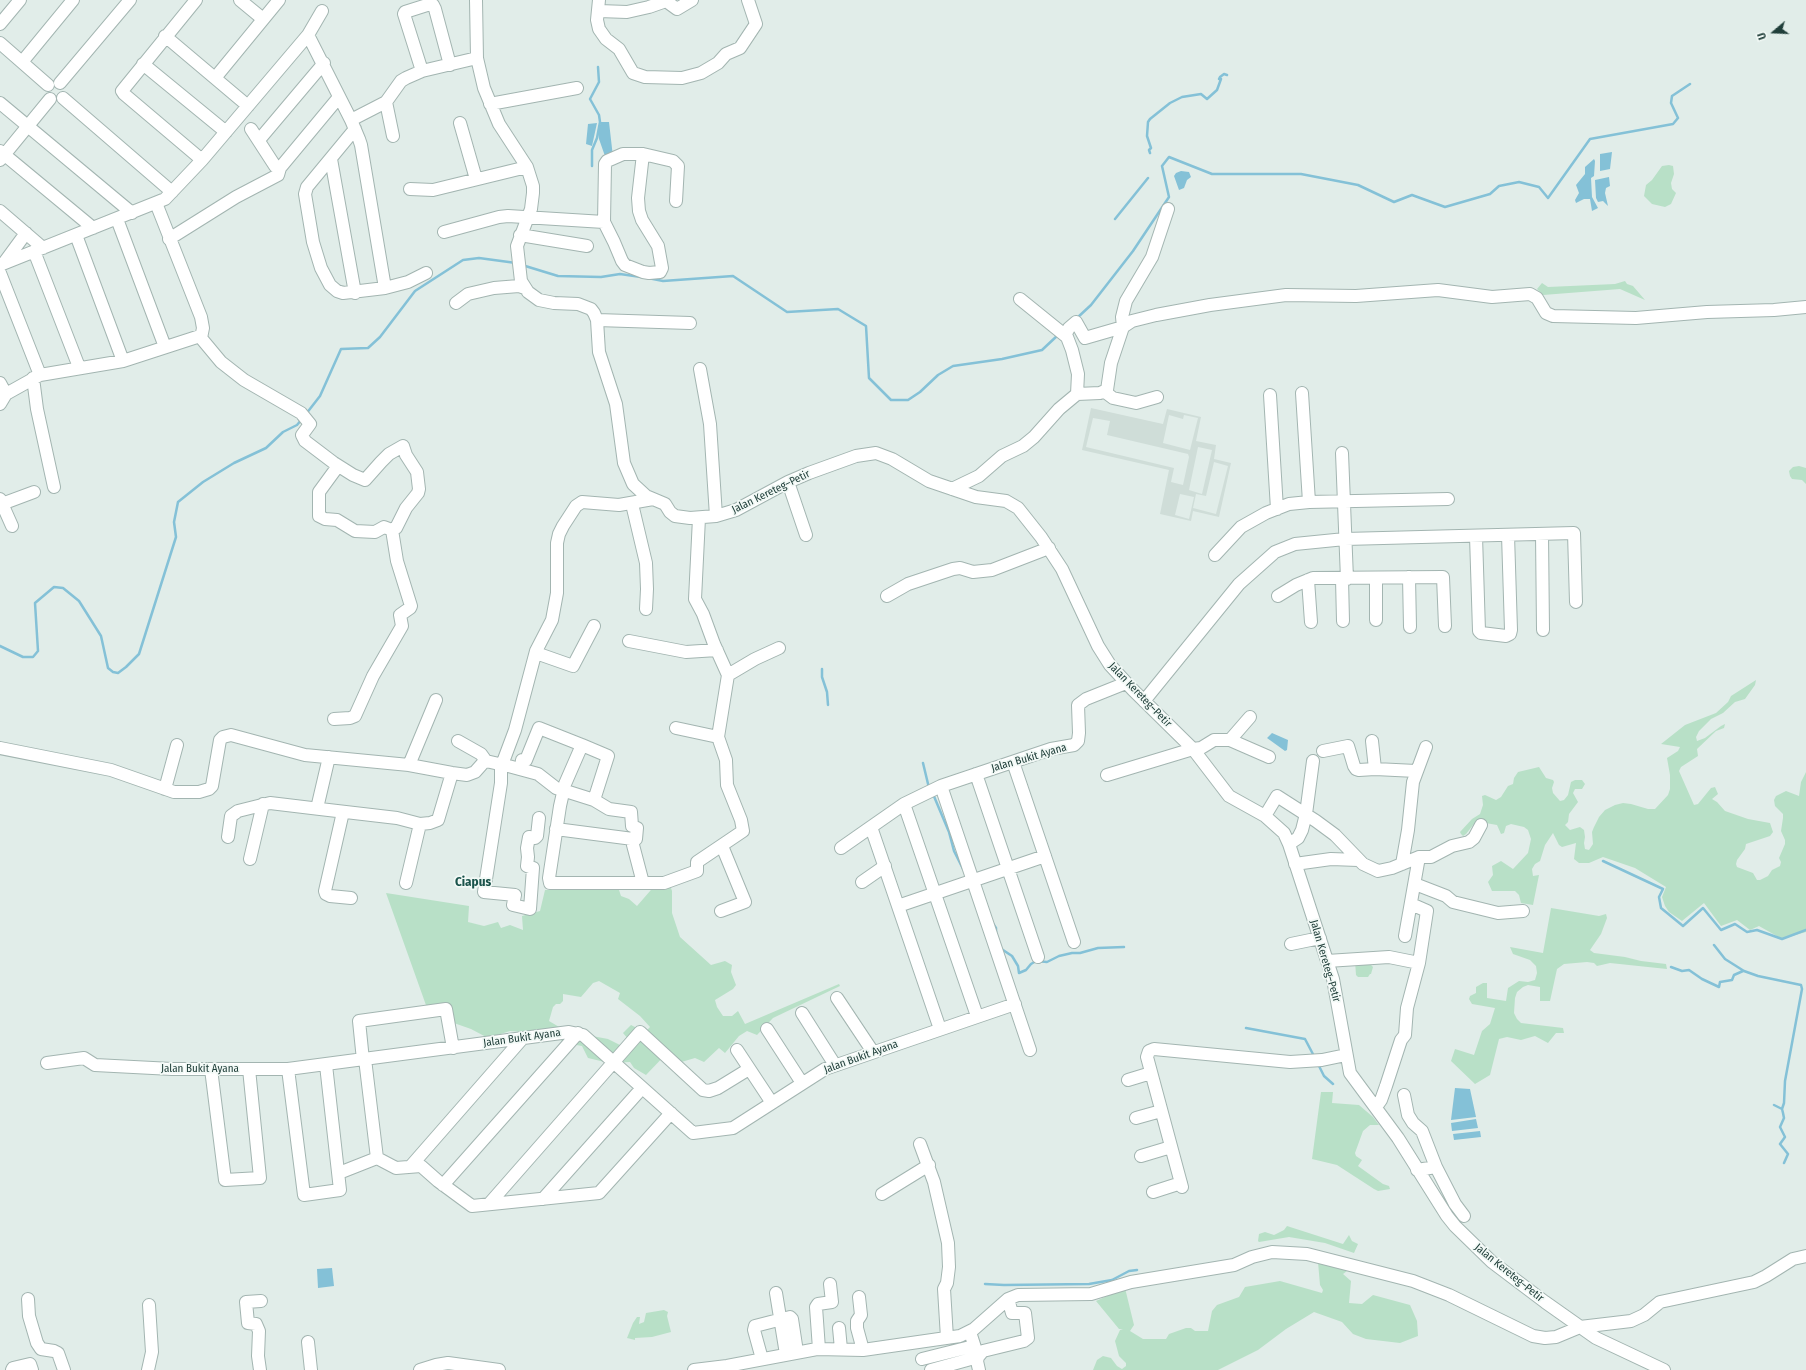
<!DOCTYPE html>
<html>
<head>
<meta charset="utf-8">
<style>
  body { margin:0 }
  #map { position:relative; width:1806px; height:1370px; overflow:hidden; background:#e1ede9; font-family:"Fira Sans Condensed",sans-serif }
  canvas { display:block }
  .north { position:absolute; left:1754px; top:12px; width:40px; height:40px; -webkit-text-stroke:3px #f2f9f6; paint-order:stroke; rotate:251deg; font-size:11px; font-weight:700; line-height:16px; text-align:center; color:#203f3a }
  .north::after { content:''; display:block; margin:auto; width:14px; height:18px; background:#203f3a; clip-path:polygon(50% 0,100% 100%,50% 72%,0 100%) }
</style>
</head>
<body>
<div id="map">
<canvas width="1806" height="1370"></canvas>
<div class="north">U</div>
</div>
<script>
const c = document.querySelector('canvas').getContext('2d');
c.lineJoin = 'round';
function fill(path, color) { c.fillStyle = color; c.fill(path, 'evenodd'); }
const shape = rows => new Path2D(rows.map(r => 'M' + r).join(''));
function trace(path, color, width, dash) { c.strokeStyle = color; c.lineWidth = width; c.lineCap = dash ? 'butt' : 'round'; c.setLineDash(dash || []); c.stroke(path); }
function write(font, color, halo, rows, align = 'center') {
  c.font = font + ' "Fira Sans Condensed",sans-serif'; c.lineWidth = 3.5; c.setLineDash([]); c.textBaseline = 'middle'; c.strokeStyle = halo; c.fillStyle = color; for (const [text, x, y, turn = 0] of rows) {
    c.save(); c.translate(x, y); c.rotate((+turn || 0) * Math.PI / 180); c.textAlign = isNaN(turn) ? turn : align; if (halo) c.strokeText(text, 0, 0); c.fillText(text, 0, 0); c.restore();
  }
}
const built = shape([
  [1091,408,1163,424,1167,409,1201,417,1196,441,1216,445,1214,459,1231,463,1219,517,1193,511,1191,521,1160,514,1169,470,1082,450],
  [1169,415,1183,419,1184,415,1198,418,1190,450,1163,443],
  [1093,418,1110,421,1107,435,1188,454,1189,457,1183,485,1171,482,1174,468,1086,447],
  [1198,447,1212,450,1202,494,1189,490],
  [1214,462,1228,466,1216,514,1193,508,1196,494,1206,496],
  [1180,494,1194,497,1189,519,1175,515]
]);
const green = shape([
  [1669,165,1673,166,1674,174,1671,183,1672,189,1676,193,1671,204,1665,207,1652,204,1644,196,1646,185,1652,180,1662,166],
  [1625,281,1627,284,1633,286,1645,300,1620,289,1543,295,1537,289,1542,283,1548,287,1615,284],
  [1799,466,1806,468,1806,484,1802,480,1792,479,1790,476,1789,471,1793,467],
  [1756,680,1755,685,1745,699,1735,702,1723,713,1711,719,1699,731,1696,737,1697,741,1705,738,1721,726,1725,724,1724,728,1716,731,1697,749,1698,756,1681,767,1679,771,1694,805,1698,804,1711,788,1715,787,1718,794,1712,799,1717,802,1725,811,1748,819,1770,823,1773,832,1770,836,1746,844,1745,849,1737,860,1736,864,1737,867,1753,873,1757,880,1760,880,1768,876,1772,870,1780,866,1781,862,1779,858,1785,844,1785,840,1781,831,1783,818,1783,814,1775,806,1774,800,1776,796,1786,791,1799,796,1801,782,1806,772,1806,932,1782,939,1759,926,1750,930,1737,920,1721,926,1704,903,1682,921,1669,912,1665,906,1662,897,1666,887,1635,868,1603,857,1589,863,1579,863,1574,859,1576,843,1562,847,1559,845,1553,833,1545,845,1540,861,1535,864,1532,869,1533,876,1539,875,1533,905,1521,903,1519,895,1515,891,1492,891,1488,882,1493,875,1492,866,1501,861,1513,869,1528,853,1531,839,1528,830,1524,827,1511,824,1506,826,1504,833,1501,834,1497,825,1480,822,1473,825,1466,834,1463,836,1461,834,1460,832,1472,819,1480,814,1483,805,1482,796,1485,795,1496,800,1501,797,1508,786,1513,784,1514,778,1518,772,1539,767,1546,778,1553,780,1554,782,1552,788,1553,793,1560,801,1564,800,1568,795,1571,782,1575,780,1582,780,1585,784,1582,789,1575,789,1573,793,1578,802,1569,814,1568,822,1565,825,1570,830,1580,827,1584,830,1585,837,1584,843,1585,849,1589,850,1593,844,1592,832,1594,827,1599,817,1605,810,1615,805,1623,803,1631,804,1648,809,1655,809,1668,795,1670,789,1670,775,1667,758,1678,751,1680,747,1661,744,1685,725,1716,713,1728,702,1731,696],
  [668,879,672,891,672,913,680,937,711,965,725,961,732,965,731,972,736,985,733,989,715,1000,717,1007,723,1016,732,1016,738,1011,745,1024,839,984,840,986,773,1018,757,1035,747,1031,739,1036,725,1053,719,1048,704,1062,695,1058,678,1063,669,1051,646,1075,634,1068,630,1062,609,1063,588,1058,582,1046,565,1043,545,1029,522,1032,510,1031,488,1038,471,1029,451,1022,427,1008,386,893,469,906,468,922,484,926,498,922,501,928,510,925,523,930,522,916,540,911,545,890,563,890,573,882,616,881,621,896,629,899,637,906,657,883],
  [599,981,620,993,618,999,640,1016,650,1027,645,1032,631,1025,623,1033,629,1040,626,1048,608,1039,566,1031,549,1021,553,1007,556,1004,560,1004,563,1001,563,994,581,997,593,983],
  [1551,908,1599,916,1606,914,1607,918,1601,934,1590,950,1594,953,1625,957,1641,961,1666,964,1667,969,1610,963,1597,966,1594,963,1587,962,1564,964,1557,969,1550,1001,1540,1001,1540,987,1528,985,1523,987,1517,992,1515,998,1514,1013,1517,1019,1521,1023,1563,1028,1564,1033,1556,1033,1548,1043,1535,1036,1521,1040,1507,1037,1499,1039,1490,1075,1475,1084,1451,1061,1455,1049,1474,1055,1482,1031,1490,1024,1495,1008,1472,1004,1469,999,1470,996,1476,993,1476,987,1483,983,1487,983,1487,998,1506,1001,1508,988,1519,981,1528,982,1535,980,1537,973,1536,966,1530,960,1513,954,1510,947,1543,953],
  [1355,961,1369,963,1373,967,1371,974,1370,974,1368,977,1358,977,1356,975],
  [1321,1092,1333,1092,1332,1103,1359,1105,1373,1117,1379,1125,1370,1125,1363,1131,1355,1153,1356,1156,1362,1160,1358,1166,1383,1184,1389,1186,1390,1189,1378,1191,1374,1189,1337,1165,1312,1159],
  [1287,1226,1343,1244,1349,1235,1352,1241,1358,1244,1354,1253,1325,1243,1289,1237,1259,1242,1258,1241,1259,1234,1265,1232,1274,1235,1284,1230],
  [1286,1247,1304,1248,1349,1267,1347,1271,1343,1274,1351,1281,1349,1303,1362,1304,1373,1295,1410,1305,1417,1321,1418,1336,1400,1343,1366,1339,1353,1334,1342,1322,1314,1312,1286,1329,1258,1350,1218,1370,1093,1370,1097,1360,1103,1356,1111,1358,1117,1366,1122,1369,1126,1366,1126,1363,1119,1356,1115,1341,1120,1330,1123,1329,1119,1329,1096,1301,1125,1288,1134,1325,1130,1331,1143,1339,1166,1339,1169,1334,1186,1328,1191,1328,1195,1331,1208,1331,1212,1311,1217,1305,1239,1297,1245,1287,1280,1281,1322,1293,1323,1290,1320,1285,1318,1262,1310,1258,1263,1251],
  [664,1310,668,1312,667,1316,671,1332,652,1337,635,1338,635,1340,627,1338,633,1323,637,1317,640,1317,639,1324,644,1322,646,1313]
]);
const water = shape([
  [601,122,609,122,613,157,606,159,599,139,598,132],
  [597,123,592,146,586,144,588,124],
  [1612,152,1610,169,1600,171,1600,154],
  [1594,159,1595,161,1594,176,1591,178,1592,197,1598,208,1592,211,1590,199,1584,199,1576,203,1575,200,1579,193,1576,185,1585,174,1585,167],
  [1181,171,1189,172,1191,177,1187,180,1184,188,1179,190,1174,176,1176,173],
  [1609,177,1610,186,1606,188,1605,193,1608,206,1603,201,1598,202,1596,198,1595,180],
  [1272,733,1288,740,1287,750,1285,751,1267,738],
  [1455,1088,1470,1089,1476,1117,1451,1120],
  [1476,1119,1478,1128,1452,1131,1451,1123],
  [1480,1131,1481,1137,1454,1140,1453,1134],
  [332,1268,334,1286,318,1288,317,1269]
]);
const stream = shape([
  [1150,153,1149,150,1151,148,1147,136,1148,122,1150,119,1170,103,1182,97,1201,94,1207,99,1217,90,1221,79,1219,79,1220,77,1224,74,1227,75],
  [592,166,592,150,597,138,600,122,599,115,590,99,599,82,598,67],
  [1115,219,1148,178],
  [522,265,558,276,601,277,620,274,641,277],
  [648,278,663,281,733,276,787,312,838,309,866,326,869,378,891,400,908,400,920,392,938,375,953,366,1002,359,1042,350,1058,335],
  [1077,318,1091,305,1133,251,1169,197,1162,166,1169,157,1212,174,1301,174,1358,185,1394,202,1412,195,1445,207,1490,194,1499,186,1519,182,1539,187,1548,198,1590,139,1673,124,1678,118,1671,103,1672,96,1690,84],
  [306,414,320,396,341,349,368,348,380,337,415,291,463,260,479,258,516,263],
  [0,646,23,657,33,657,38,651,35,603,54,587,63,588,79,601,101,636,108,668,113,672,118,673,126,667,139,654,176,537,174,522,178,502,203,482,234,463,266,448,283,432,297,425,302,419],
  [822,669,822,677,827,692,828,705],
  [923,763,929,788],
  [933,794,949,832,954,851,963,869],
  [1603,861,1663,889,1659,897,1661,908,1683,926,1703,908,1721,930,1735,924,1747,932,1757,930,1782,939,1806,930],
  [992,922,996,928,996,932],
  [1714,945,1725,959,1744,971,1758,976,1801,985,1802,989,1785,1081,1784,1103,1782,1109],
  [1000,948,1012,956,1018,966,1019,973,1026,970,1031,964,1036,961,1047,962,1059,956,1072,953,1080,953,1098,948,1124,947],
  [1671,967,1682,971,1689,970,1702,979,1719,987,1720,982,1732,980,1734,975,1743,971],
  [1246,1028,1305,1039,1315,1058],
  [1318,1064,1324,1076,1333,1084],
  [1774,1105,1782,1109,1783,1113,1784,1118,1780,1127,1785,1137,1780,1144,1788,1154,1784,1163],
  [985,1284,1004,1285,1089,1284,1112,1280,1129,1271,1137,1270]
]);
const minor = shape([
  [196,0,122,91,124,94,202,160],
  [240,0,263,19],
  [476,0,477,58,484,88,499,124,527,167,533,186,533,193,531,209,517,246,521,281,528,292,539,300,554,303,578,304,591,309,594,313,597,320,599,352,616,404,624,463,633,484,646,496,665,504,670,512,675,516,690,518,716,516,736,510,788,482,809,473,856,456,876,453,892,459,929,481,976,497,1006,501,1018,508,1041,537,1062,569,1098,646,1110,665,1133,690,1193,749,1229,796,1265,816,1284,833,1289,844,1333,979,1350,1073,1398,1138,1447,1216,1455,1226,1492,1262,1545,1302,1596,1338,1664,1370],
  [599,0,597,20,599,29,606,39,619,49,633,73,645,77,682,78,701,73,718,63,726,54,740,48,756,24,748,0],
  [599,11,627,12,649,7,666,1,677,9,692,0],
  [0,24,20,0],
  [308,35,351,120,359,139,361,145,385,288,343,293,337,291,330,285,321,268,313,242,305,194,307,187,355,129],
  [165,36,248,106],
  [0,43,48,85],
  [22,62,73,0],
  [143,64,226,132],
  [422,71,404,14,405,12,427,5,433,5,435,9,450,65],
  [215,78,279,0],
  [60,83,130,0],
  [63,98,172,192],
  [386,102,393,136],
  [0,103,132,213],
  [490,104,577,88],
  [351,120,386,102,401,81,406,78,422,71,477,58],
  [460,123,476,179],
  [251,129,275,166,280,168],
  [259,140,324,63],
  [0,151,93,228],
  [643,154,638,198,639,211,642,220,658,246,662,268,660,272,649,273,643,272,625,265,622,261,614,242,604,222,605,164,607,161,623,154,643,154,673,161,678,166,676,201],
  [331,159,355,293],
  [0,160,50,99],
  [410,189,433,190,527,167],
  [156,203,201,317,203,328,201,338,221,362,244,380,301,413,310,424,302,435,305,441,334,463,353,475,365,480,381,462,389,454,403,446,406,455,417,472,419,489,418,493,406,508,396,528,392,530],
  [0,211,43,248],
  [117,219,165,347],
  [444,232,499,217,508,216,604,222],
  [76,235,123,361],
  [520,235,587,246],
  [169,239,236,197,278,175,280,168,339,97],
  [34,251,79,367],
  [4,263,26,233],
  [0,265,165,199,202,160,308,35,322,11],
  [0,273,40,375],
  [385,288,408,282,426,273],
  [1020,299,1067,337,1072,350,1078,374,1077,394],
  [456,303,468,294,494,288,519,286,525,288],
  [597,320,690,323],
  [1065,335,1069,328,1076,322,1085,338,1123,327,1122,317,1126,301,1152,257,1168,209],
  [700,369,710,424,716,516],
  [33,378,37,409,54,487],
  [0,383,6,394],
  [1105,392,1113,398,1136,403,1157,397],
  [1302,393,1309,502],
  [1270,395,1277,509],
  [0,404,6,394,40,375,123,361,200,336],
  [1342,453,1347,579],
  [788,482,806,535],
  [952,489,979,476,1002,456,1023,446,1034,437,1059,409,1077,394,1100,393,1107,390,1111,363,1123,327,1132,321,1156,315,1210,305,1286,295,1356,296,1438,290,1492,297,1530,294,1537,298,1546,313,1553,316,1636,318,1707,312,1774,310,1806,307],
  [0,499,12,526],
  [2,504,34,492],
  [632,504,646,563,647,589,646,609],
  [699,518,695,599,703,614,714,644,728,675],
  [1542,534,1543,630],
  [1476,536,1479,631,1481,633,1506,636,1510,634,1511,630,1508,535],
  [1215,555,1241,527,1266,513,1289,504,1309,502,1448,499],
  [1409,577,1410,627],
  [1342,579,1343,621],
  [1308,580,1311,622],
  [887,596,908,584,953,569,960,568,973,572,992,570,1049,548],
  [1278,596,1296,585,1313,578,1443,577,1445,626],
  [1376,620,1376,578],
  [629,641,686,652,717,650],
  [536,653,573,666,594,626],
  [1144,701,1239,584,1275,552,1295,544,1345,539,1574,533,1576,602],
  [334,719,350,718,355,716,373,676,402,626,400,615,410,608,411,606,397,561,392,530,384,527,375,532,355,531,337,520,325,519,319,516,319,492,338,466],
  [676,728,718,737,728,675,755,659,779,648],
  [1230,740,1250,717],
  [458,741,481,754,486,761],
  [1372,741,1375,769],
  [0,748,111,770,174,792,199,792,209,789,212,786,220,740,223,737,231,735,305,755,409,765,452,773,467,775,475,772,483,763,486,761,499,764,503,762,515,730,536,651,552,620,557,593,557,543,559,534,563,526,576,506,582,502,619,505,653,499],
  [1323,751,1348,746,1354,766,1356,769,1359,770,1375,769,1416,771],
  [329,757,318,804,320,809,397,818,420,824,430,823,438,820,452,773],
  [1013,762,1074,942],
  [409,765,436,700],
  [521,768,522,760,526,760,539,728,582,745],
  [976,774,1038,957],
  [1107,775,1193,749,1201,748,1214,740,1230,740,1269,757],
  [941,786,1030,1050],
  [165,789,177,745],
  [594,800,608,756,582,745,565,784,560,806,549,878,550,883,664,883,697,871,697,862,743,831,741,820,727,785,726,760,718,737],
  [904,804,977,1016],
  [343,812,325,891,326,894,330,896,351,898],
  [1265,816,1277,796,1316,821,1335,835,1363,864,1378,871,1392,868,1419,857,1431,857,1452,846,1469,842,1474,838,1481,825],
  [539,818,537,836,535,838,529,837,527,848,528,857,527,866,533,868,530,909,513,905,515,895,484,892,501,783,501,764,538,774,556,788,594,800,609,809,631,812,632,826,637,828,636,839,633,839,633,845,643,883],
  [556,829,633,839],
  [228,837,231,816,238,811,270,803,320,809],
  [1289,844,1298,838,1302,830,1306,814,1313,761],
  [841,848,871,827],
  [250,859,263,804],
  [1295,864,1331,859,1358,860],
  [1402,864,1408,830,1413,782,1426,747],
  [862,882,885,866],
  [406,883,420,824],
  [1415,884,1446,896,1453,902,1498,913,1523,911],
  [898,906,1045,856],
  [721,911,745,902,722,846],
  [1405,936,1419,857],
  [1291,944,1320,938],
  [1327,961,1389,957,1419,963],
  [837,998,873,1052],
  [802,1013,835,1065],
  [767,1029,802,1083],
  [940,1029,871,827,904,804,941,786,1051,749,1074,745,1078,741,1079,733,1078,705,1086,699,1126,683],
  [737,1050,772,1103],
  [365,1059,377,1158],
  [363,1060,359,1021,446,1009,453,1048],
  [47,1063,84,1058,95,1065,172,1069,288,1069,569,1032,583,1035,693,1133,733,1128,825,1069,1015,1004],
  [211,1069,225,1180,260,1178,249,1069],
  [288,1069,304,1195,340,1190,326,1065],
  [1128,1080,1151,1073],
  [1404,1095,1408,1115,1413,1123,1422,1131,1436,1167],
  [1376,1107,1381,1100,1386,1086,1401,1040,1405,1035,1407,1008,1419,963,1427,911,1411,904],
  [1136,1118,1161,1111],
  [920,1144,934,1182,948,1243,949,1267,947,1283,944,1289,947,1338],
  [1141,1156,1171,1147],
  [377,1158,396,1168,421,1166,438,1181,472,1206,599,1193,671,1113],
  [410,1167,522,1039],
  [1417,1170,1436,1167,1455,1204,1464,1216],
  [339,1173,377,1158],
  [443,1185,578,1033],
  [1182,1187,1147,1057,1149,1051,1154,1049,1290,1062,1322,1060,1346,1055],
  [1153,1192,1181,1183],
  [882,1194,929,1165],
  [543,1199,642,1088],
  [489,1204,640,1032,703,1090,709,1091,718,1088,749,1069],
  [776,1293,786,1354],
  [859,1297,861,1315,857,1321,857,1328,863,1350],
  [28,1299,29,1316,37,1343,41,1349,54,1351,58,1353,64,1370],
  [839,1328,841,1349],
  [308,1342,311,1370],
  [819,1349,816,1307,818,1304,832,1302,830,1284],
  [762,1359,754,1330,755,1326,790,1317,792,1319,797,1352],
  [922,1359,974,1346],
  [12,1370,13,1368,30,1364,32,1370],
  [148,1370,152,1352,149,1305],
  [260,1370,258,1356,259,1331,256,1324,248,1323,246,1302,261,1301],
  [420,1370,436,1365,448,1363,499,1370],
  [694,1370,727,1366,817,1349,863,1350,960,1336,974,1329,1008,1299,1018,1295,1091,1294,1131,1282,1234,1265,1252,1257,1272,1252,1307,1254,1413,1281,1449,1295,1533,1336,1545,1338,1556,1337,1580,1327,1631,1321,1644,1315,1660,1302,1754,1282,1766,1276,1793,1259,1806,1256],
  [931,1370,978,1357,970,1332],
  [979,1370,977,1361,978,1357,983,1351,1024,1341,1028,1338,1025,1313,1012,1313,1008,1299]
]);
const streetNames = [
  ["Jalan Kereteg–Petir",771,492,-26],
  ["Jalan Kereteg–Petir",1140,695,46],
  ["Jalan Bukit Ayana",1029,758,-16],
  ["Jalan Kereteg–Petir",1325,961,74],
  ["Jalan Bukit Ayana",522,1038,-8],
  ["Jalan Bukit Ayana",861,1057,-20],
  ["Jalan Bukit Ayana",200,1069],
  ["Jalan Kereteg–Petir",1509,1273,39]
];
const quarterNames = [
  ["Ciapus",473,882]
];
fill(built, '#cfddd8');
fill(green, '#b8e0c7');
fill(water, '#84c1d7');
trace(stream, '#84c1d7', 2.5);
trace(minor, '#a3b5b1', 14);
trace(minor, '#fff', 12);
write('11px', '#203f3a', '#f2f9f6', streetNames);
write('bold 13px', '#1a534b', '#f2f9f6', quarterNames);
</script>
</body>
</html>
